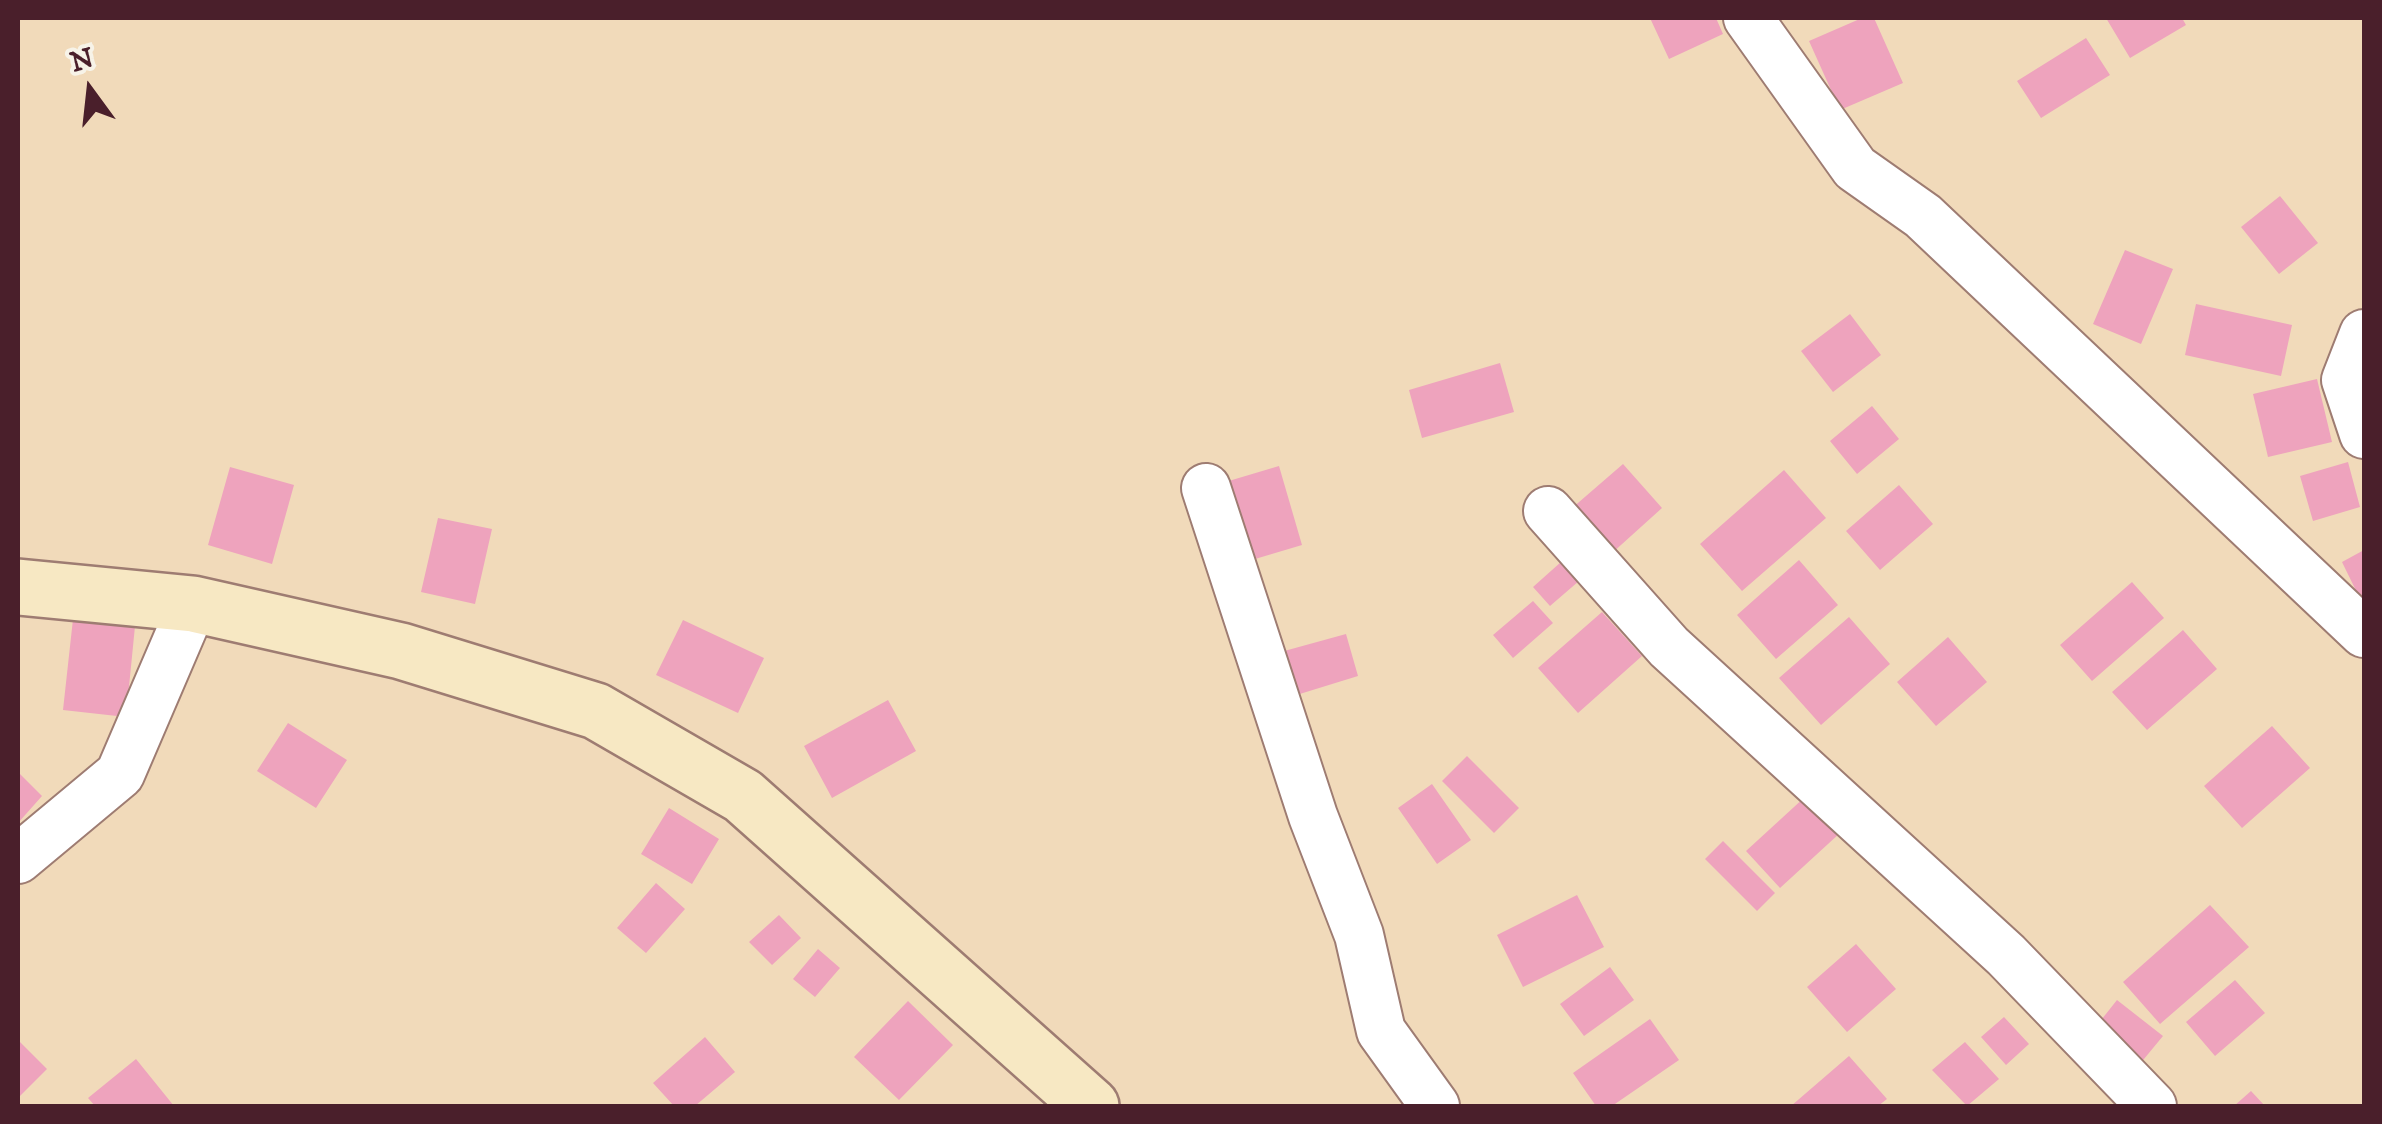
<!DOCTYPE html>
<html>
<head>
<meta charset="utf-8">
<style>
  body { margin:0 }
  #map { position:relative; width:2382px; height:1124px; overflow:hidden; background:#f1daba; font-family:"IM FELL DW Pica",serif }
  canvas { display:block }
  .frame { position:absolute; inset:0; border:20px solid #4a1f2b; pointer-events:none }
  .north { position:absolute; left:40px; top:40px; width:100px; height:100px; -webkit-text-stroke:8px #f7f3e8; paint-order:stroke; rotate:345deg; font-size:28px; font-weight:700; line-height:40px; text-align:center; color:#4a1f2b }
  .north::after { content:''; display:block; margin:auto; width:35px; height:45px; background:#4a1f2b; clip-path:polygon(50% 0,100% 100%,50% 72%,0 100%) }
</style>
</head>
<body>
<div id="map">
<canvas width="2382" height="1124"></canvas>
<div class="frame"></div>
<div class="north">N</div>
</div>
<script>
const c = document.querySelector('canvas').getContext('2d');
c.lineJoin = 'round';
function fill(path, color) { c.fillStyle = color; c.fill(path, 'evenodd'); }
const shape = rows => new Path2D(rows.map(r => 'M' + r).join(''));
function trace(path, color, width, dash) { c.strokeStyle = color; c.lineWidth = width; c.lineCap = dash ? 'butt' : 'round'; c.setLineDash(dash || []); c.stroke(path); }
const building = shape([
  [1650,18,1716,18,1723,34,1669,59],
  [1862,18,1874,18,1903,83,1840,110,1809,41],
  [2106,18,2182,18,2186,25,2130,58],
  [2086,38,2110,75,2041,118,2017,81],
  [2280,196,2318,243,2279,274,2241,227],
  [2125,250,2173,269,2141,344,2093,324],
  [2196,304,2292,325,2281,376,2185,355],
  [1850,314,1881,355,1833,392,1801,351],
  [1500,363,1514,412,1422,438,1409,390],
  [2317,379,2332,442,2268,457,2253,394],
  [1872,406,1899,439,1857,474,1830,441],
  [2348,462,2360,507,2313,521,2300,476],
  [1623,464,1662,508,1611,554,1571,509],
  [1279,466,1302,545,1245,562,1222,483],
  [230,467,294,485,272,564,208,545],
  [1784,470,1826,518,1742,591,1700,544],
  [1899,485,1933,524,1880,570,1846,531],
  [438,518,492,529,475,604,421,592],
  [2364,550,2364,607,2342,562],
  [1799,560,1838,605,1776,659,1737,615],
  [1561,562,1579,581,1550,606,1533,587],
  [2132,582,2164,618,2092,681,2060,645],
  [1533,601,1553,623,1513,658,1493,635],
  [74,610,136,616,126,717,63,710],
  [1602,612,1642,656,1578,713,1538,668],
  [1849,617,1890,664,1821,725,1779,678],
  [683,620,764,658,738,713,656,675],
  [2183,630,2217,669,2147,730,2112,692],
  [1346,634,1358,676,1290,697,1277,653],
  [1948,637,1987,682,1936,726,1897,682],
  [888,700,916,751,832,798,804,746],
  [288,723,347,760,316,808,257,771],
  [2272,726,2310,768,2242,828,2204,786],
  [1467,756,1519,808,1494,833,1442,781],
  [18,772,42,796,18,823],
  [1432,784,1471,840,1437,864,1398,808],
  [1806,796,1840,833,1780,888,1746,851],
  [669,808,719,839,692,884,641,854],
  [1723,841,1775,893,1757,911,1705,859],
  [656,883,685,909,646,953,617,928],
  [1577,895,1604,947,1523,987,1497,935],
  [2210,905,2249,947,2160,1024,2123,982],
  [779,915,801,938,772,965,749,942],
  [1856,944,1896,989,1847,1032,1807,987],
  [818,949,840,968,815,997,793,979],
  [1610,967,1634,1000,1584,1036,1560,1004],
  [2235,980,2265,1013,2215,1056,2186,1022],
  [2117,1000,2163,1036,2139,1065,2094,1029],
  [908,1001,953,1045,899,1100,854,1057],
  [2004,1017,2029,1044,2006,1065,1981,1037],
  [1650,1019,1679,1060,1612,1106,1596,1106,1573,1073],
  [705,1037,735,1072,695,1106,674,1106,653,1083],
  [18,1040,47,1069,18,1098],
  [1965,1042,1999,1079,1967,1106,1932,1070],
  [1849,1056,1887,1099,1878,1106,1791,1106],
  [136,1059,174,1106,95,1106,88,1098],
  [2251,1091,2265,1106,2234,1106]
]);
const street = shape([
  [1748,18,1855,168,1923,216,2364,633],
  [2364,334,2346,380,2364,434],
  [1206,488,1313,816,1359,935,1381,1031,1435,1106],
  [1548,511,1669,647,2006,955,2152,1106],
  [18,859,120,774,193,604]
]);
const secondary = shape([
  [18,587,193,604,401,651,596,711,743,796,1091,1106]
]);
fill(building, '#eea3bd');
trace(street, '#9e7c72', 52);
trace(secondary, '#9e7c72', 60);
trace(street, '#fff', 48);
trace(secondary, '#f7e8c3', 55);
</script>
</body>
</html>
